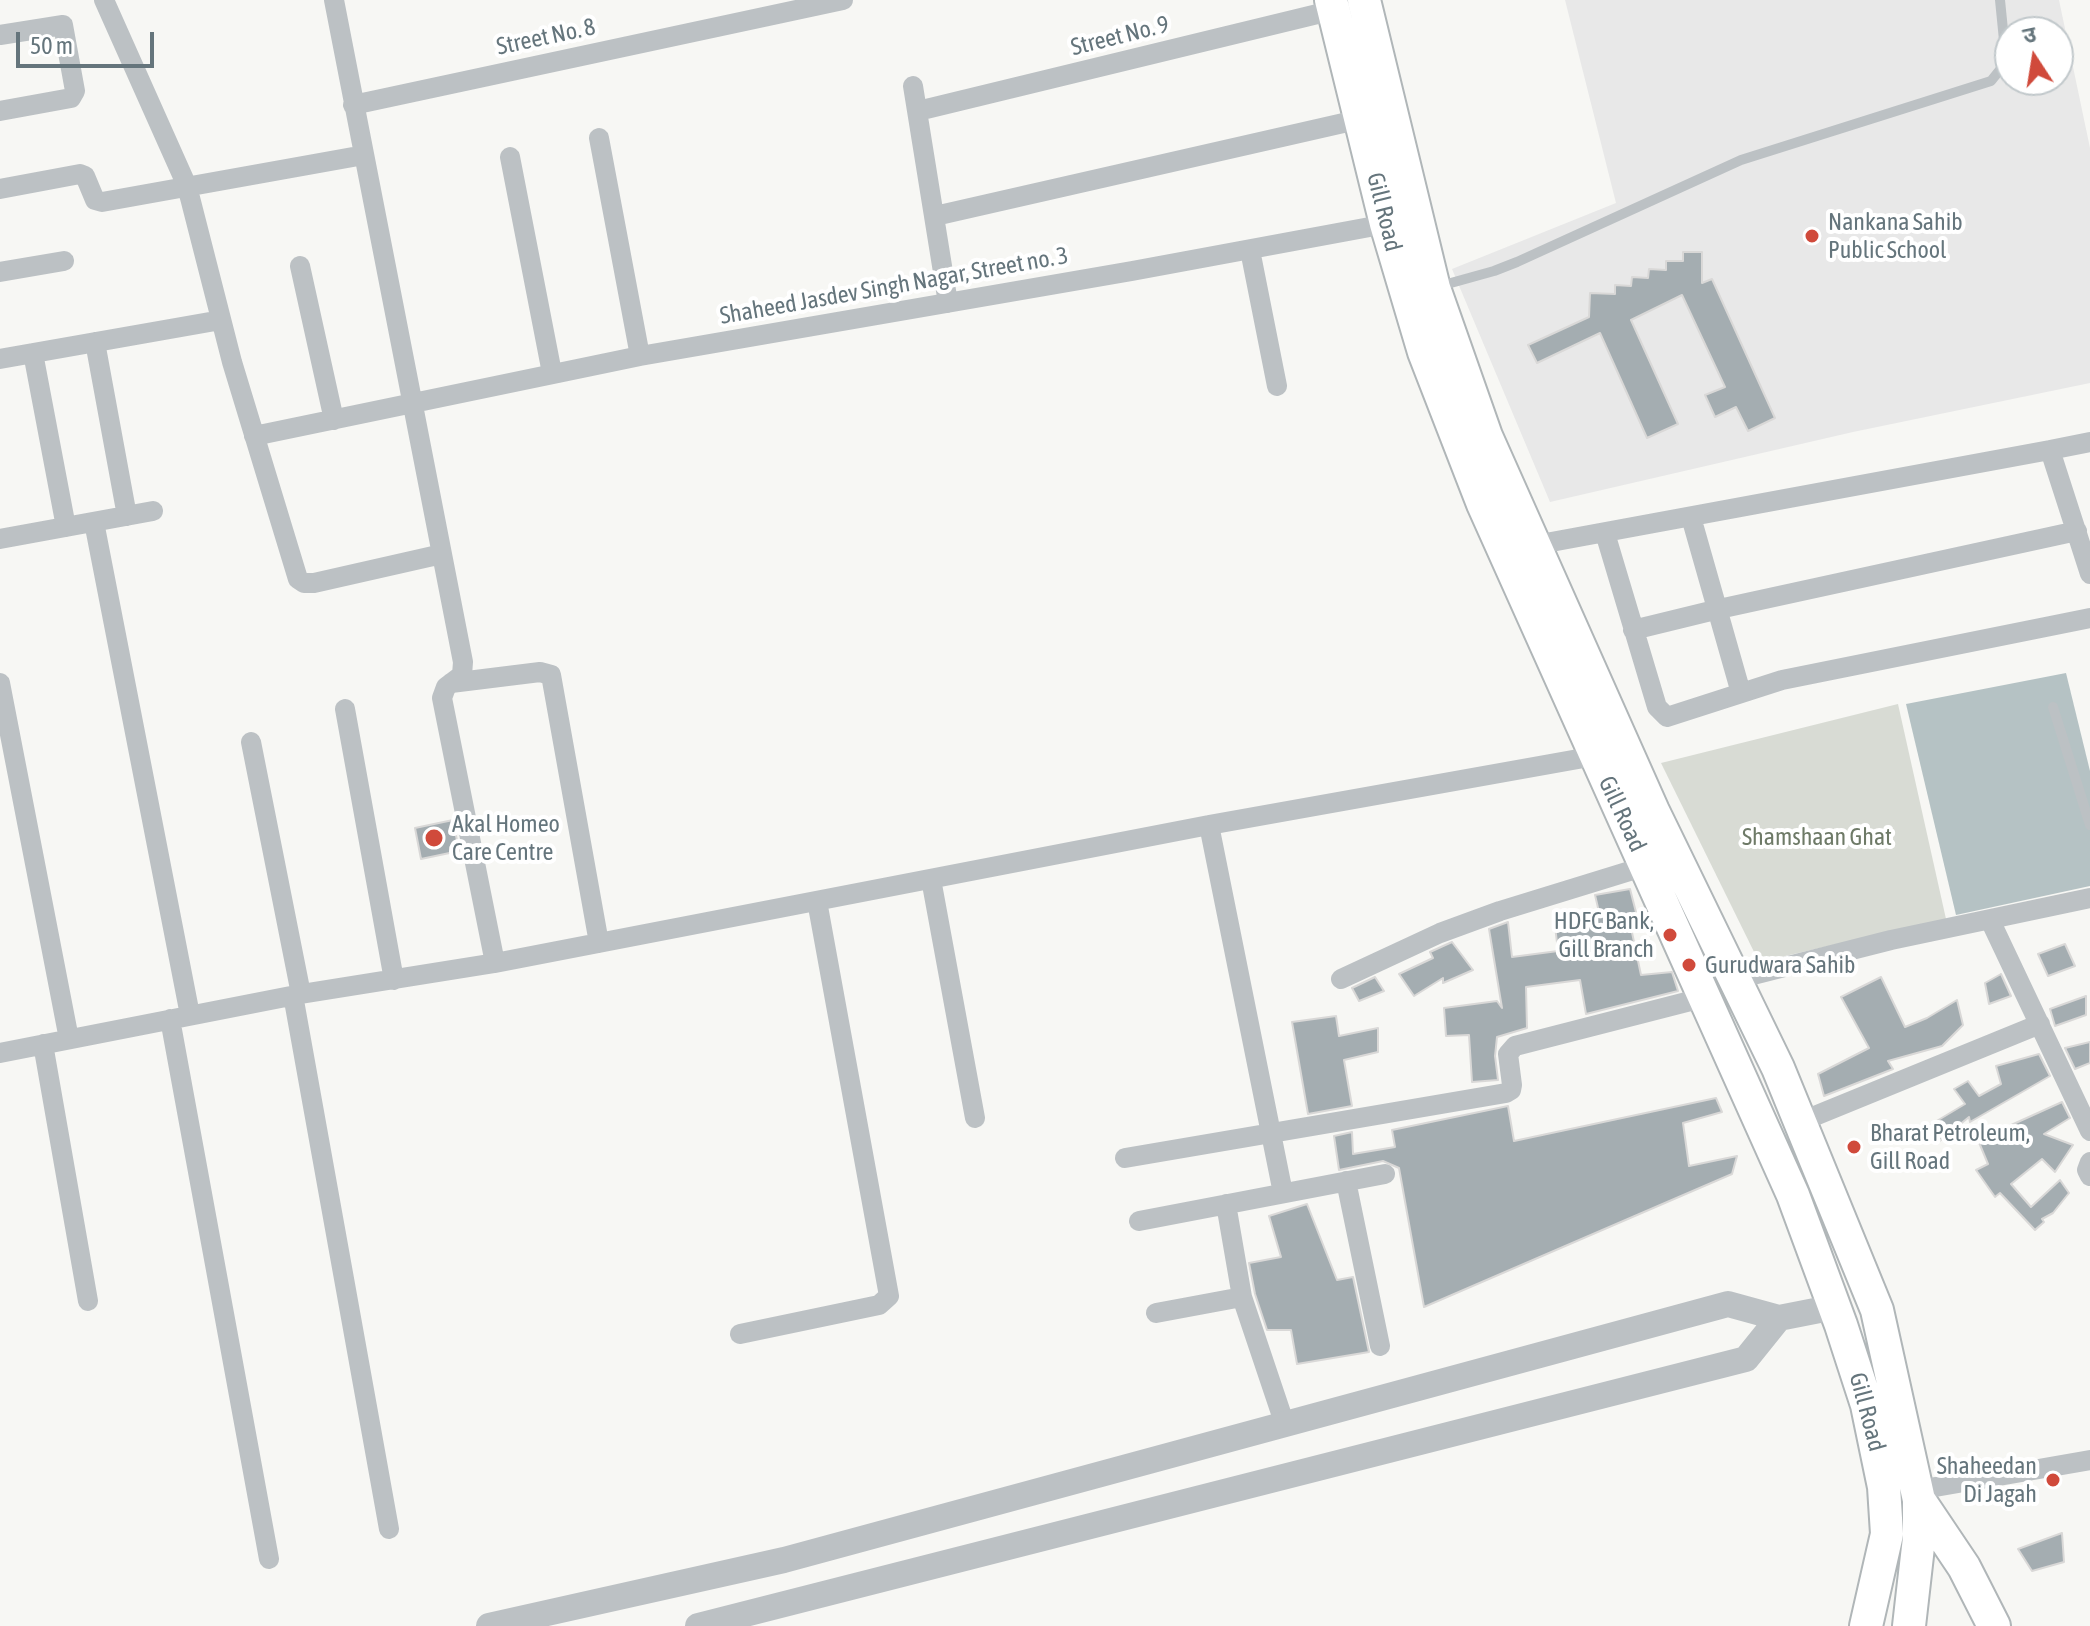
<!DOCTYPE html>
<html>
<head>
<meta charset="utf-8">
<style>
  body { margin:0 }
  #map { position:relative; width:2090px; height:1626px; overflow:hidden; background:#f7f7f4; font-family:"Asap Condensed","Noto Sans Devanagari",sans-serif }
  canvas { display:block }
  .north { position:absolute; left:1994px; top:16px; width:80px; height:80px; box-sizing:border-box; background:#fff; border:2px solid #c1c8cb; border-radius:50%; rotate:348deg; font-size:22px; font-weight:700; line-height:32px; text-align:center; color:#65757c }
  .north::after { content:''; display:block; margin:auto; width:28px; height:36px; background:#d04a3b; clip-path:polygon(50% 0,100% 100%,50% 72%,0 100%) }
  .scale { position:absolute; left:16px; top:32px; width:138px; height:36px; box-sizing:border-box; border:4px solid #65757c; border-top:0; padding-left:10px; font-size:24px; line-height:28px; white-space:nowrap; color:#65757c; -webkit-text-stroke:6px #fff; paint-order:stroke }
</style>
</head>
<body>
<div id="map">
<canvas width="2090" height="1626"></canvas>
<div class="north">उ</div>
<div class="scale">50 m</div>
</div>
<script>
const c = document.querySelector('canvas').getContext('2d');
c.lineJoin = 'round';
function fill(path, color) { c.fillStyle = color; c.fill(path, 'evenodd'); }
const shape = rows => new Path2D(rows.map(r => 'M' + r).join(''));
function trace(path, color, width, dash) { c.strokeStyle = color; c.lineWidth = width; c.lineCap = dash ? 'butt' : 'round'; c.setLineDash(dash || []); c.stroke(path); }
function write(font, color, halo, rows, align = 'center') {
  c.font = font + ' "Asap Condensed",sans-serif'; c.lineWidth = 8; c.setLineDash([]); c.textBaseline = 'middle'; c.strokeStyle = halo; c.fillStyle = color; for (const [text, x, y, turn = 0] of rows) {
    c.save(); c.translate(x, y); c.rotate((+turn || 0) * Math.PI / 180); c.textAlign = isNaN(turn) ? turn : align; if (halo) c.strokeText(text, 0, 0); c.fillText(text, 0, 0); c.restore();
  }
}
const built = shape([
  [1565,0,2059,0,2090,148,2090,383,1853,432,1550,502,1452,269,1616,203],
  [2010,32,2058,32,2058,80,2010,80]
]);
const green = shape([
  [1898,704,1946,919,1759,962,1661,763]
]);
const water = shape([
  [2066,673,2090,771,2090,886,1956,915,1906,704]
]);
const building = shape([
  [1683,252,1702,252,1702,283,1712,279,1775,418,1748,431,1736,407,1715,417,1705,395,1725,387,1682,295,1631,320,1678,424,1647,438,1600,333,1537,363,1528,345,1589,317,1590,293,1615,294,1615,285,1631,286,1632,277,1648,278,1649,269,1666,270,1666,261,1683,261,1683,252],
  [453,820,459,851,421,859,415,828,453,820],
  [1630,889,1638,920,1630,923,1641,975,1672,972,1678,991,1586,1014,1580,980,1526,987,1527,1028,1497,1037,1495,1056,1498,1080,1472,1082,1469,1035,1446,1036,1444,1008,1497,1001,1502,1008,1489,929,1508,922,1512,957,1558,951,1555,926,1599,912,1595,895,1630,889],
  [1452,942,1473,970,1443,983,1443,978,1414,996,1399,974,1433,958,1430,952,1452,942],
  [2065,944,2075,966,2048,976,2038,954,2065,944],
  [2001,974,2011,996,1989,1004,1985,983,2001,974],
  [1375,977,1384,991,1359,1001,1352,988,1375,977],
  [1881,977,1905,1027,1927,1018,1957,1000,1963,1025,1942,1046,1888,1061,1893,1069,1824,1096,1818,1074,1869,1048,1841,997,1881,977],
  [2086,996,2086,1015,2055,1026,2050,1009,2086,996],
  [1336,1016,1339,1036,1378,1028,1378,1052,1344,1060,1352,1106,1308,1114,1292,1022,1336,1016],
  [2090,1042,2090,1063,2075,1069,2065,1048,2090,1042],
  [2039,1054,2050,1076,1970,1122,1969,1117,1936,1144,1930,1125,1965,1104,1954,1089,1968,1081,1979,1096,2001,1084,1996,1066,2039,1054],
  [1716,1098,1722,1112,1683,1123,1689,1166,1737,1156,1732,1174,1424,1307,1399,1168,1383,1161,1339,1170,1334,1136,1352,1132,1353,1154,1395,1147,1392,1130,1508,1106,1514,1141,1716,1098],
  [2062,1102,2070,1118,2044,1134,2073,1145,2055,1172,2042,1159,2011,1184,2031,1207,2060,1180,2069,1193,2053,1213,2042,1219,2044,1222,2035,1230,2000,1193,1995,1197,1976,1170,1988,1164,1978,1140,2062,1102],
  [1307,1204,1337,1280,1353,1277,1369,1352,1297,1364,1291,1330,1267,1330,1255,1294,1249,1263,1281,1257,1269,1216,1307,1204],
  [2062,1533,2064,1562,2032,1571,2018,1549,2062,1533]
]);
const service = shape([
  [1440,286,1494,271,1517,262,1741,160,1991,81,2003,66,2004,40,2000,0],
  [2053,707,2090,825]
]);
const minor = shape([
  [104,0,187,186,232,362,298,579,304,583,314,583,442,554],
  [334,0,463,662,462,675,446,687,442,698,495,963],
  [0,35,63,25,75,91,71,98,0,111],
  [913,86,948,303],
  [353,105,843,0],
  [918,111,1334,10],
  [599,138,640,356],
  [510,157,552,373],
  [0,189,80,174,85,176,95,200,102,202,364,155],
  [935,216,1361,119],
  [1250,250,1277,386],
  [300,266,334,420],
  [0,272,64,261],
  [95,342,127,516],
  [33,353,66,527],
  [0,359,221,320],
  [254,436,640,356,1132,271,1386,224],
  [2050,450,2090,442],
  [1691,517,1741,693],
  [94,522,190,1015],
  [1605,533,1657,707,1667,717,1782,680,2090,618],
  [0,539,153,511],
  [1535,545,2050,450,2090,574],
  [1633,630,1719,609,2077,531],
  [0,683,69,1039],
  [451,683,540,672,551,675,599,943],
  [345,709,394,980],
  [251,742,301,994],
  [1209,825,1283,1193],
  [931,879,975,1118],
  [1990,920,2090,1131],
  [1341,979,1440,933,1500,911,1646,866],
  [1737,979,1891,940,2090,898],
  [293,995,389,1529],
  [170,1019,269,1559],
  [43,1044,88,1301],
  [0,1053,301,994,495,963,1209,825,1595,756],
  [1800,1122,2040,1024],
  [1125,1158,1506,1093,1511,1090,1512,1085,1508,1054,1515,1046,1706,997],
  [2090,1162,2087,1170,2090,1176],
  [1346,1181,1380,1346],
  [1226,1204,1242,1297,1285,1425],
  [1139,1221,1385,1174],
  [1156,1313,1242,1297],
  [740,1334,879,1305,889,1296,817,901],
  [1918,1490,2090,1460]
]);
const tertiary = shape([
  [489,1626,784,1560,1728,1304,1779,1318,1835,1307],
  [698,1626,1746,1359,1779,1318]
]);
const primary = shape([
  [1331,0,1386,224,1424,352,1483,504,1793,1195,1841,1325,1867,1405,1884,1487,1887,1534,1866,1626],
  [1364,0,1434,288,1486,436,1653,811,1778,1068,1877,1310,1919,1500,1919,1538,1909,1626],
  [1919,1500,1964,1567,1994,1626]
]);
const markers = [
  [1812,236,8,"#d04a3b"],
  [434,838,10,"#d04a3b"],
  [1670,935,8,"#d04a3b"],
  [1689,965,8,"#d04a3b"],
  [1854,1147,8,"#d04a3b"],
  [2053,1480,8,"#d04a3b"]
];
const streetNames = [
  ["Street No. 9",1120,36,-14],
  ["Street No. 8",546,37,-12],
  ["Gill Road",1384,212,76],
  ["Shaheed Jasdev Singh Nagar, Street no. 3",894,286,-10],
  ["Gill Road",1622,814,65],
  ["Gill Road",1867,1412,75]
];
const poiNames = [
  ["Nankana Sahib",1828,222],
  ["Public School",1828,250],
  ["Akal Homeo",452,824],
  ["Care Centre",452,852],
  ["HDFC Bank,",1654,921,"right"],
  ["Gill Branch",1654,949,"right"],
  ["Gurudwara Sahib",1705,965],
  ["Bharat Petroleum,",1870,1133],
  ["Gill Road",1870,1161],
  ["Shaheedan",2037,1466,"right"],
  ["Di Jagah",2037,1494,"right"]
];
const parkNames = [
  ["Shamshaan Ghat",1817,837]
];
fill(built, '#e8e8e8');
fill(green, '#d8dbd4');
fill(water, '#b5c2c4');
fill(building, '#a4adb1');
trace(building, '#d9d8d7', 2);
trace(primary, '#b0b6b8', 36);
trace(service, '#bcc1c4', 10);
trace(minor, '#bcc1c4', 20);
trace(tertiary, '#bcc1c4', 26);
trace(primary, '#fff', 32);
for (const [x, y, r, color] of markers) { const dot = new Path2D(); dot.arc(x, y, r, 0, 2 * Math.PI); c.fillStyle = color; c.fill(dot); trace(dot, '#fff', 3); }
write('24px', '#65757c', '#fff', streetNames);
write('24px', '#65757c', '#fff', poiNames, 'left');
write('24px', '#6e7a67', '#fff', parkNames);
</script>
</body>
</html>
